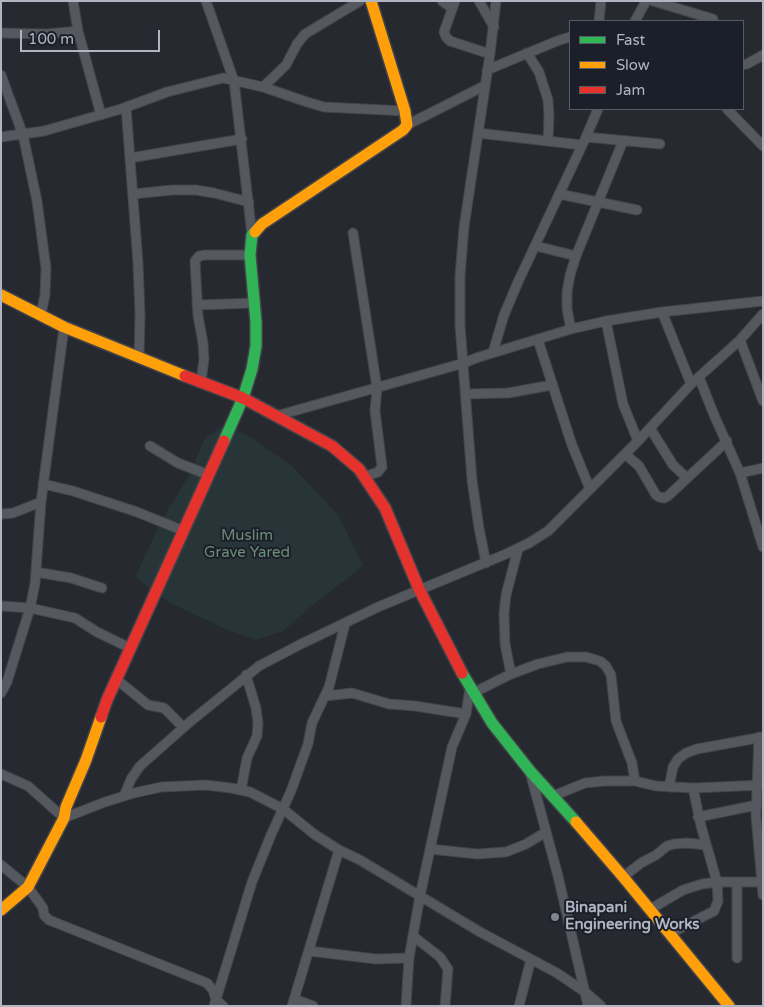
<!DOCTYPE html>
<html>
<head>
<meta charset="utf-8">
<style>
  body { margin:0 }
  #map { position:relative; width:764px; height:1007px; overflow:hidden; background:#262930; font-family:"Varela Round",sans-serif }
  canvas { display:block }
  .frame { position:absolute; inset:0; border:2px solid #b0b5c1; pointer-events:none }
  .legend { position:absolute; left:569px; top:20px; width:175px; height:90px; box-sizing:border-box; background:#1b1f29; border:1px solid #575b66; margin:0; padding:6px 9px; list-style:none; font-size:15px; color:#b0b5c1 }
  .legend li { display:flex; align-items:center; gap:10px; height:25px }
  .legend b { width:25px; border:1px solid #575b66 }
  .scale { position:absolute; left:20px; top:30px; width:140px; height:22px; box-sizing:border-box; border:2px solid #b0b5c1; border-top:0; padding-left:6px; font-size:15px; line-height:18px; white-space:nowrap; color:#b0b5c1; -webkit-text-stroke:4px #1b1f29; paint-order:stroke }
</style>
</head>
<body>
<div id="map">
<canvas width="764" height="1007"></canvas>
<div class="frame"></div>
<ul class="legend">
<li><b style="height:6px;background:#30b455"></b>Fast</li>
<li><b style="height:6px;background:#ff9f0a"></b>Slow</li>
<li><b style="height:6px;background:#e5322d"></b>Jam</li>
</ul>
<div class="scale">100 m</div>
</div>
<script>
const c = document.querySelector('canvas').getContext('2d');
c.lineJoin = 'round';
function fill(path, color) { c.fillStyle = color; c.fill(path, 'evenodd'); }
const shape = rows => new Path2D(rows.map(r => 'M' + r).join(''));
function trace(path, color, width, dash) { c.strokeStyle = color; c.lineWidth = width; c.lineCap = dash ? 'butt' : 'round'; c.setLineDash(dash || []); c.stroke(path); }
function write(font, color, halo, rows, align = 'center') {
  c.font = font + ' "Varela Round",sans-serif'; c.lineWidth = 4; c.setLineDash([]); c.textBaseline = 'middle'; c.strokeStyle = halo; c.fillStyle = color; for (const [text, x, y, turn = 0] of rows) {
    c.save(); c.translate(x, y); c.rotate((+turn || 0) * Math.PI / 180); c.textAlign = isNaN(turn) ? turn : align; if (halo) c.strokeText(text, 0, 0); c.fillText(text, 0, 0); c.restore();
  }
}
const green = shape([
  [224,425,247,435,292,466,339,516,363,566,314,604,283,631,256,640,223,628,167,601,135,577,164,516,190,474,205,438]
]);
const street = shape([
  [73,1,78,31,101,115],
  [206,1,234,81,252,235],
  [442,1,452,8],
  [455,1,444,32,446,37,450,41,490,54],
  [479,1,494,27],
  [653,1,713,19],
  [599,21,601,1],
  [635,21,646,1],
  [1,33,47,34,78,31],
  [527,53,539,72,548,100,549,116,548,140],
  [743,65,747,64,763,55],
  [487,70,557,41,570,37],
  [1,75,23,135,37,201,46,268,45,295,41,314],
  [263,87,286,65,297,44,305,34,360,1],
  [126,107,138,263,140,315,139,358],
  [727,109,763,146],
  [407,125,484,86],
  [478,133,582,145],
  [1,137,44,131,121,109,167,92,223,78,263,87,307,102,324,107,405,111],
  [586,137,660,144],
  [130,158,242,139],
  [133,194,172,190,196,190,214,193,249,202],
  [559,194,637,210],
  [353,233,377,388,375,411,382,467,378,472,364,477],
  [536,246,576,256],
  [197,305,254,303],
  [662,312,691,384],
  [606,321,623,404,638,441],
  [571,329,567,309,567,292,570,275,576,256,623,141],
  [538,340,572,445,590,489],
  [740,340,763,401],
  [493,352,504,315,518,282,586,137,598,109],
  [699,377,714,415,740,473,763,547],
  [201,382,204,359,203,343,198,316,195,261,199,256,205,255,250,255],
  [466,394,508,393,552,385],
  [276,416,464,363,476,358,571,329,606,321,662,312,763,301],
  [650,428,673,465,687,478],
  [150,446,178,463,209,475],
  [625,454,639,466,656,495,659,497,664,498,668,496,727,441],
  [740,473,763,468],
  [43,484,73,491,137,512,184,531],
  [1,514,13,513,41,502],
  [486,563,479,528,472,480,460,325,460,276,464,227,490,54,496,1],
  [36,572,71,578,102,588],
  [1,606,30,608,75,618,97,632,130,648],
  [511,674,505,644,504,613,506,595,518,549],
  [116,679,148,705,164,708,183,727],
  [1,693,7,682,30,608,35,584,41,502,64,327],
  [473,693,511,674,538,664,567,657,586,657,600,661,606,666,611,675,616,721,632,763,635,781],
  [326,696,352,693,389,704,415,706,466,714,470,688],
  [759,737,756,816,763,895],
  [530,772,558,876,588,1006],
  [1,774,28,786,64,818,105,802,134,793,161,787,206,785,231,788,250,792,283,809,314,834,339,850,360,860,480,932,557,973,585,992,601,1006],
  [669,787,673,767,678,759,686,753,697,749,763,737],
  [241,790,247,758,257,736,258,723,256,708,246,675],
  [124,796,131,779,140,766,191,721,259,666,299,645,378,607,506,554,529,543,548,531,638,441,691,384,740,340,763,314],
  [553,796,585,783,604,781,635,781,656,786,693,788,763,785],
  [698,817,757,805],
  [430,849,477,854,506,852,526,844,546,832],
  [1,865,28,887,43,908,44,915,49,920,207,983,213,990,216,1000,223,1006],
  [623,877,641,863,656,855,667,846,674,844,687,843,706,845],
  [649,910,683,890,702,884,717,882,761,882],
  [669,934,714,911,718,901,717,882,701,826,693,788],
  [413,936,440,957,448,969,445,1006],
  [309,951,376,959,409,958],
  [737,958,737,882],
  [294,999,313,1006],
  [214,1006,252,882,271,835,291,791,308,744,312,723,329,687,345,624],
  [292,1006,339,850],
  [406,1006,409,958,420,896,452,747,466,714],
  [519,1006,531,959]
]);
const fast = shape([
  [224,441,243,398,252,369,256,346,256,322,250,255,252,235,255,232],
  [462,673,492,723,530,771,576,822]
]);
const slow = shape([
  [255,232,262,224,403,130,407,125,405,111,371,1],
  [1,295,64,327,185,376],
  [576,822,624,878,729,1006],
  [1,910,28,887,64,818,66,807,86,760,101,717]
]);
const jam = shape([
  [185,376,243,398,332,446,359,469,385,508,419,589,462,673],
  [101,717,107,700,224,441]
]);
const markers = [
  [555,917,5,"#80848e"]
];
const parkNames = [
  ["Muslim",247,536],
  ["Grave Yared",247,553]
];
const poiNames = [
  ["Binapani",565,908],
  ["Engineering Works",565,925]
];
fill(green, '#283538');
trace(street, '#424449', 11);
trace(fast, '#424449', 14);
trace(slow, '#424449', 14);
trace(jam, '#424449', 14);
trace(street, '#56585f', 9);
trace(fast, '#30b455', 11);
trace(slow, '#ff9f0a', 11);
trace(jam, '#e5322d', 11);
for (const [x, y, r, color] of markers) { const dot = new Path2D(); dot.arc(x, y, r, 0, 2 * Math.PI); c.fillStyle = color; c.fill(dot); trace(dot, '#1b1f29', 2); }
write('15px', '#6b8e77', '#1b1f29', parkNames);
write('bold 15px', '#b0b5c1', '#1b1f29', poiNames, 'left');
</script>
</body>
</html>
